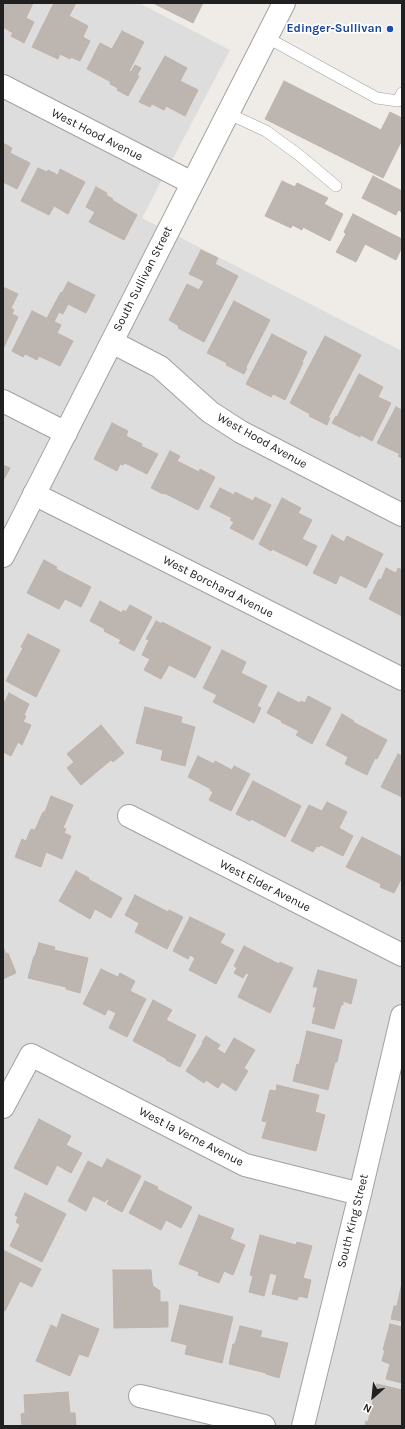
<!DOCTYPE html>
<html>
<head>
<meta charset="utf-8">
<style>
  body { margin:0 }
  #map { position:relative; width:405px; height:1429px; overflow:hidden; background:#efece7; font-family:Karla,sans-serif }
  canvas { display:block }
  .frame { position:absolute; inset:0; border:4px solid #202020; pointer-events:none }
  .north { position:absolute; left:353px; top:1377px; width:40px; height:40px; -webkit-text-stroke:3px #fff; paint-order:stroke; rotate:207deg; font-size:11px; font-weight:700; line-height:16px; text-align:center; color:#202020 }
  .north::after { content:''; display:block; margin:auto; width:14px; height:18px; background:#202020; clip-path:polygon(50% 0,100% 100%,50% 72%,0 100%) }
</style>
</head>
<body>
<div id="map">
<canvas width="405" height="1429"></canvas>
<div class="frame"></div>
<div class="north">N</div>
</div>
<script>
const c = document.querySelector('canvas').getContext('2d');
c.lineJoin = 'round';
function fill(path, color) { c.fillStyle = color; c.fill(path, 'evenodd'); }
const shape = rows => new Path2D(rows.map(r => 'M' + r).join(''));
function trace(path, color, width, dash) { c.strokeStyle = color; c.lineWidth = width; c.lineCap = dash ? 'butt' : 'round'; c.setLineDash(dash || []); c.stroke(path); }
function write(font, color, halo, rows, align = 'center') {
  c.font = font + ' Karla,sans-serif'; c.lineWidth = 3.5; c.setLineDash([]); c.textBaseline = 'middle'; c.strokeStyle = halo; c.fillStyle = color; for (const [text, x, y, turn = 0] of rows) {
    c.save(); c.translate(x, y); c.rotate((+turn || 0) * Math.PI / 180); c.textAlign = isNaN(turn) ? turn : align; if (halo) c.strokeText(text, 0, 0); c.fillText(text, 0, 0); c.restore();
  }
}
const residential = shape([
  [3,3,139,3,230,50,142,218,402,351,402,1426,3,1426]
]);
const building = shape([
  [3,3,33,3,26,18,34,22,24,43,11,36,13,33,3,27,3,3],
  [54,3,76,3,69,16,88,26,83,37,90,41,80,61,71,57,70,59,60,54,58,59,32,47,54,3],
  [153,3,203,3,193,23,153,3],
  [122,31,144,42,129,71,131,72,135,65,141,68,137,75,139,76,128,96,117,90,118,88,110,84,111,82,87,69,100,43,112,49,122,31],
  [165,56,187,68,180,81,198,90,185,116,166,106,164,110,152,104,150,107,139,102,165,56],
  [284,81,381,130,390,112,402,118,402,140,383,178,265,119,284,81],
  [3,143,12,148,10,153,30,163,17,189,3,182,3,143],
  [38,168,47,172,48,170,58,175,60,169,85,182,68,214,54,206,49,215,21,201,38,168],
  [373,176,402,191,402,212,398,210,396,215,362,198,373,176],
  [282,181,295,187,297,183,328,198,324,204,343,214,330,241,303,227,302,230,292,225,291,228,265,216,282,181],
  [96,187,107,193,106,195,113,199,112,200,137,215,124,240,89,222,95,212,86,207,96,187],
  [353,214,402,239,402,247,396,260,365,244,356,262,336,252,346,234,344,232,353,214],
  [201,250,218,258,215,264,238,276,204,342,178,328,179,326,169,320,187,284,199,290,204,281,189,274,201,250],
  [68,282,95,295,86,313,68,304,63,314,59,312,54,322,47,318,61,292,62,293,68,282],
  [3,287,18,294,11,308,14,310,12,314,18,317,4,347,3,346,3,287],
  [234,301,270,320,246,367,247,368,244,374,226,365,227,363,207,353,234,301],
  [32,311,61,325,57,333,73,341,60,366,39,356,37,360,25,354,23,357,12,351,32,311],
  [272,334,307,352,302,362,303,363,285,400,273,394,271,397,246,384,272,334],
  [325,336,361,355,328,418,330,418,327,425,309,416,310,414,290,403,325,336],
  [359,374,383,387,378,397,391,403,372,441,361,435,360,437,332,423,336,416,337,417,359,374],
  [396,407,402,410,402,458,398,456,400,454,377,443,396,407],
  [112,423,128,431,126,436,142,444,141,446,158,454,147,474,125,463,123,465,120,464,117,471,94,459,112,423],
  [170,451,180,456,177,461,199,472,200,469,215,477,198,510,164,493,163,494,151,488,170,451],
  [3,465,10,468,3,481,3,465],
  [220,488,234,495,235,492,253,501,255,497,271,505,253,540,230,528,234,522,230,520,232,518,210,507,220,488],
  [282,498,301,508,298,513,312,520,302,539,317,546,307,566,272,549,271,551,259,544,282,498],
  [332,535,344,542,347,536,383,554,366,588,340,575,336,584,313,573,332,535],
  [44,560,57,567,56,569,91,587,81,607,65,599,59,609,27,593,44,560],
  [386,568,396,573,398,568,402,570,402,616,369,599,379,579,381,580,386,568],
  [100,601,122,613,123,610,126,612,130,605,152,617,134,651,119,643,121,640,104,631,105,629,90,621,100,601],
  [156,621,162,624,162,622,211,647,195,678,169,665,161,679,144,670,150,659,142,655,149,640,146,639,156,621],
  [28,634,60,650,36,697,6,681,23,648,21,647,28,634],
  [222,650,246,662,241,673,267,686,257,706,261,708,254,723,213,702,217,695,203,688,222,650],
  [278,692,300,703,301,701,305,703,308,696,331,708,312,744,296,735,299,731,281,722,282,721,267,713,278,692],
  [9,693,29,704,24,715,26,716,23,722,31,725,22,745,18,742,11,756,3,752,3,705,9,693],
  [145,707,182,717,181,723,195,727,185,766,161,760,163,750,136,743,145,707],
  [342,714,354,721,353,722,387,740,377,759,375,758,367,775,345,764,348,757,326,745,342,714],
  [101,725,124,753,113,762,111,760,81,785,67,768,74,762,67,754,101,725],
  [398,754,402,756,402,797,381,787,398,754],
  [198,756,214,764,215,761,232,770,234,766,250,774,231,811,209,800,213,792,210,790,211,789,188,777,198,756],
  [253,781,301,806,285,837,251,819,250,821,236,814,253,781],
  [51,796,73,805,63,828,66,829,64,833,71,836,62,859,46,852,41,867,15,857,22,839,26,841,31,829,35,830,43,812,45,812,51,796],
  [327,802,347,812,339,828,353,836,343,856,321,845,319,847,317,846,313,852,291,841,309,805,322,811,327,802],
  [362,837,402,857,402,877,394,893,380,887,381,884,346,867,362,837],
  [76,871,89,878,88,879,122,898,111,918,95,909,90,919,59,901,76,871],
  [135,895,168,912,169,910,183,917,167,949,135,932,139,923,125,915,135,895],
  [190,917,225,934,220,943,234,950,216,984,189,970,195,958,190,955,188,959,173,951,190,917],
  [39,943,55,947,54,950,88,958,80,993,66,989,66,987,28,978,34,956,35,956,39,943],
  [244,946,279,964,280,962,293,968,270,1013,238,997,249,974,246,973,243,978,234,973,237,968,234,966,244,946],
  [3,947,6,954,8,953,16,973,3,979,3,947],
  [101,969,118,977,120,973,135,981,130,991,146,999,127,1037,109,1028,116,1013,108,1009,105,1015,83,1004,101,969],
  [318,970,357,980,351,1004,343,1001,343,1005,341,1005,334,1029,312,1023,316,1007,313,1007,318,987,313,987,318,970],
  [153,1000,172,1010,166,1020,196,1035,180,1067,166,1060,167,1059,133,1041,153,1000],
  [307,1031,342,1040,337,1062,335,1062,328,1090,293,1081,297,1064,299,1065,307,1031],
  [206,1036,220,1045,217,1049,225,1054,234,1038,255,1050,244,1068,248,1071,236,1091,222,1082,218,1088,206,1080,204,1083,186,1071,203,1043,202,1042,206,1036],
  [277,1085,319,1095,315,1112,325,1115,316,1151,262,1138,267,1122,262,1121,270,1090,276,1091,277,1085],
  [39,1119,71,1136,66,1145,82,1153,71,1173,57,1165,47,1185,14,1168,39,1119],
  [107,1159,141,1176,122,1212,107,1204,109,1200,107,1199,105,1202,93,1196,86,1211,68,1201,88,1161,102,1168,107,1159],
  [145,1181,158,1187,157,1189,192,1207,181,1228,166,1220,161,1230,129,1213,145,1181],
  [25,1193,66,1214,42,1262,10,1246,20,1225,16,1222,18,1217,15,1215,25,1193],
  [199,1215,234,1229,230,1239,245,1245,233,1275,224,1271,219,1283,198,1275,199,1272,179,1264,199,1215],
  [260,1235,296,1245,297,1242,312,1246,303,1278,311,1280,307,1298,299,1296,297,1300,272,1294,277,1275,270,1273,264,1296,249,1292,253,1276,250,1275,260,1235],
  [3,1250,41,1269,32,1287,20,1281,5,1311,3,1310,3,1250],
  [113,1270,151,1270,152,1282,153,1286,160,1291,160,1302,168,1302,168,1327,114,1328,113,1270],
  [402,1283,402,1321,391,1319,394,1306,397,1306,402,1283],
  [180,1305,233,1317,222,1363,185,1354,187,1345,171,1341,180,1305],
  [62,1314,99,1329,88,1357,79,1354,70,1376,36,1361,51,1325,57,1328,62,1314],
  [390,1324,402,1327,402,1383,386,1379,390,1364,382,1361,385,1350,383,1350,390,1324],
  [240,1326,262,1331,260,1337,288,1343,279,1378,266,1374,266,1373,229,1364,233,1344,235,1344,240,1326],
  [377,1384,402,1390,402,1426,365,1426,366,1421,368,1422,377,1384],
  [68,1392,70,1413,75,1413,76,1425,73,1425,73,1426,22,1426,21,1414,25,1413,24,1395,68,1392]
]);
const service = shape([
  [266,37,377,98,398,101,402,93],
  [227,113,266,131,299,155,336,186]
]);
const minor = shape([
  [3,86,192,183],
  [112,342,160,367,210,412,241,432,402,515],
  [3,401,66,433],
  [34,494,402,679],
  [129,816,402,955],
  [3,1107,31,1055,245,1165,360,1194],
  [140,1396,264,1426],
  [303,1426,360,1194,402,1016]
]);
const tertiary = shape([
  [3,556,284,3]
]);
const markers = [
  [390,29,4,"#1a4fb4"]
];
const transitNames = [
  ["Edinger-Sullivan",382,29]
];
const streetNames = [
  ["West Hood Avenue",97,135,27],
  ["South Sullivan Street",143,279,-63],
  ["West Hood Avenue",262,441,29],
  ["West Borchard Avenue",218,587,27],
  ["West Elder Avenue",265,886,27],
  ["West la Verne Avenue",191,1137,27],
  ["South King Street",353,1221,-76]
];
fill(residential, '#dedddd');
fill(building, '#bdb5b0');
trace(building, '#c0b3ab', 1);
trace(service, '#a1a1a1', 12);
trace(minor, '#a1a1a1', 24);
trace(tertiary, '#a1a1a1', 24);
trace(service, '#fff', 11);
trace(minor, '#fff', 22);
trace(tertiary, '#fff', 22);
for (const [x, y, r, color] of markers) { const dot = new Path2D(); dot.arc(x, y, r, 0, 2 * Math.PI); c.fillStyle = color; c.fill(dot); trace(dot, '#fff', 1.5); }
write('bold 12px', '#164399', '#fff', transitNames, 'right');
write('12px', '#202020', '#fff', streetNames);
</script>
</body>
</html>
